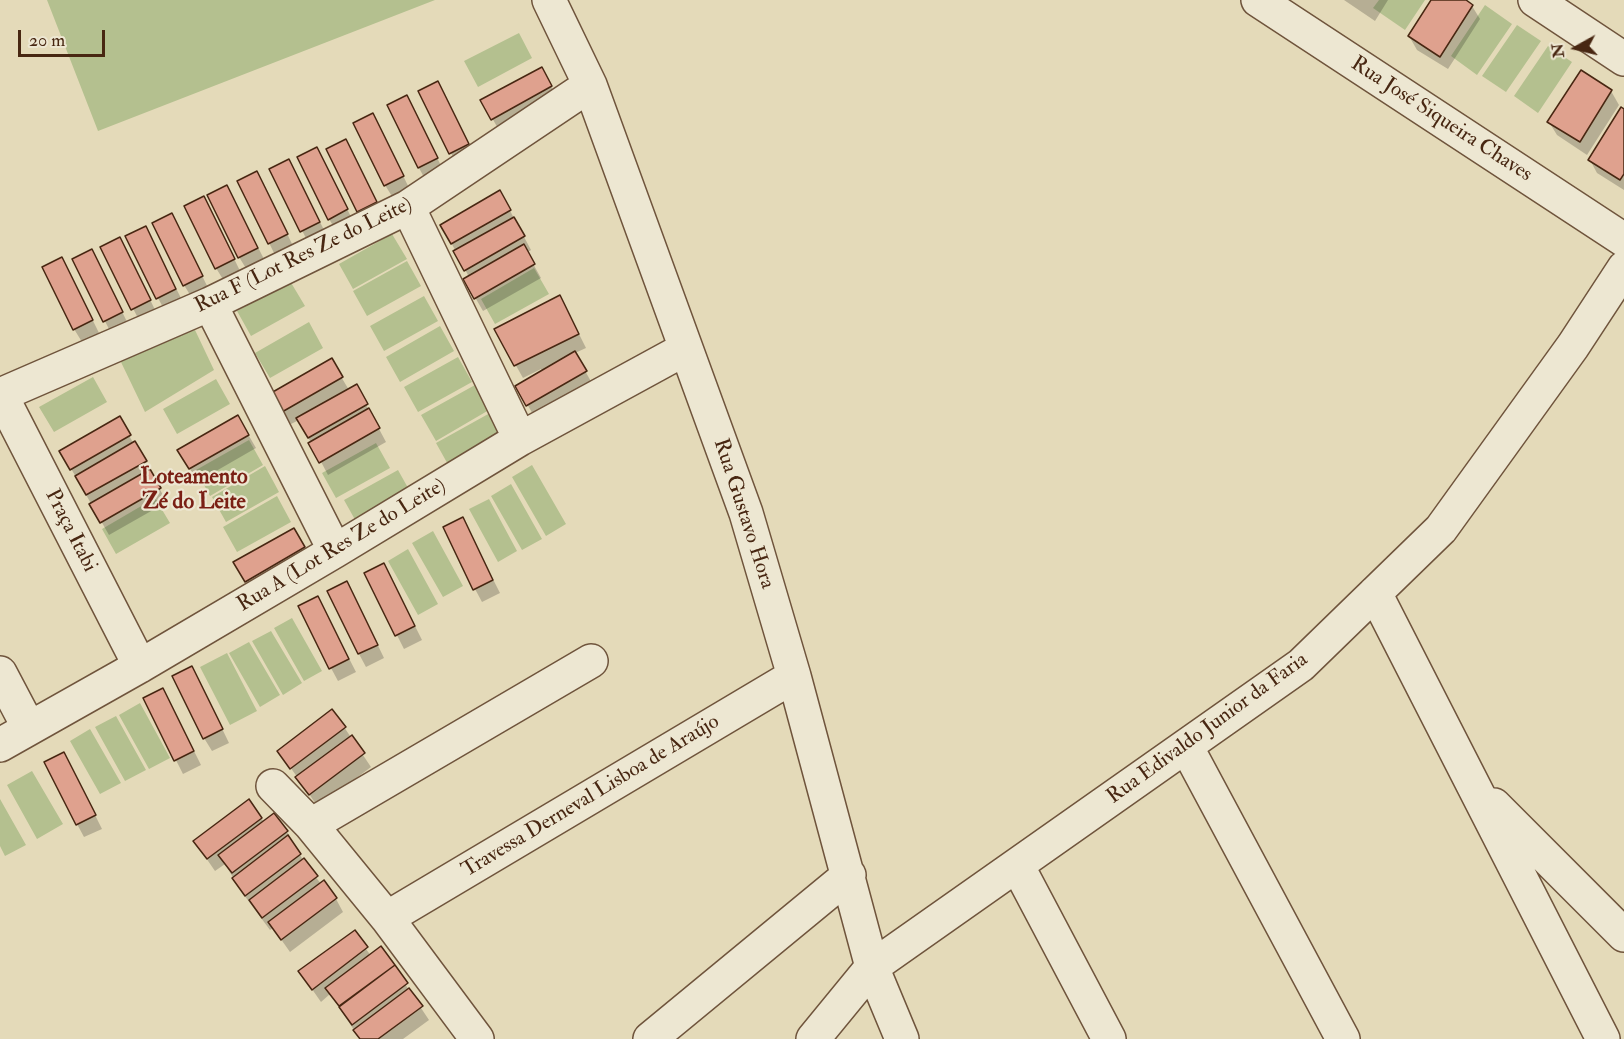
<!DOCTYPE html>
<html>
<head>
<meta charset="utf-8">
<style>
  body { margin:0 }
  #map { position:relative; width:1624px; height:1039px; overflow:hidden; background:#e4dab9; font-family:"IM FELL Double Pica",serif }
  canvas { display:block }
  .north { position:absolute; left:1546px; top:18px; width:60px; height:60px; -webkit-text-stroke:4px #ede7d2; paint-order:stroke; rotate:262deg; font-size:16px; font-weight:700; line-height:24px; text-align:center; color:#482712 }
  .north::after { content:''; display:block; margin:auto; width:21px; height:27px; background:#482712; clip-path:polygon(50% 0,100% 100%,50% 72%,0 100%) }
  .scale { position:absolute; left:18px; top:30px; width:87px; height:27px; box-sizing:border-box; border:3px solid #482712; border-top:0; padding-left:8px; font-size:18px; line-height:21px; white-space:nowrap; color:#482712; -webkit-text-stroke:4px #ede7d2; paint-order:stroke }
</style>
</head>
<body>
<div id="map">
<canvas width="1624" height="1039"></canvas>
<div class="north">N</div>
<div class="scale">20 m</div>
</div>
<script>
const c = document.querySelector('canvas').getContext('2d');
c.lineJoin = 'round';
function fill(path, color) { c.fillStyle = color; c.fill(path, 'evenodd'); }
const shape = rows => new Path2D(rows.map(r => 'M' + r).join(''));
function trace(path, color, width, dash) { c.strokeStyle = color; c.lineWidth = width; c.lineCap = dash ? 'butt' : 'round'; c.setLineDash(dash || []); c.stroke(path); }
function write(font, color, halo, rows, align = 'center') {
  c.font = font + ' "IM FELL Double Pica",serif'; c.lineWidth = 4.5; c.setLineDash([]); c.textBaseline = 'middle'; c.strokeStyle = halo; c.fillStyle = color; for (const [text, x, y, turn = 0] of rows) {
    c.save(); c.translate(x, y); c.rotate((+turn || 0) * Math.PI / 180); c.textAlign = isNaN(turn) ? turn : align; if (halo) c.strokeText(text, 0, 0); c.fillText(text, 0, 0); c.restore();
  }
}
const green = shape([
  [47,0,435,0,98,131],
  [1379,0,1425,0,1405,30,1373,8],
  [1485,5,1512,24,1477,75,1451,56],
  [1517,25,1541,41,1506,92,1482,76],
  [519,33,532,58,478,87,464,61],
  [1548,46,1572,62,1538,113,1514,96],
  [392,234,407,259,353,289,339,264],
  [407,261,421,286,367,316,353,291],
  [534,268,549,294,495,324,481,299],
  [290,281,305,306,251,336,237,311],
  [424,296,438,321,384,351,370,326],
  [309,322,323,348,270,378,255,353],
  [440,326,454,351,400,382,386,357],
  [195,330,214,370,145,412,120,360],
  [458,357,472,382,418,412,404,387],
  [93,377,107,402,54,432,39,407],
  [216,379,230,404,177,434,163,409],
  [475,385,489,410,436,441,421,415],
  [490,413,504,438,450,468,436,443],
  [249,440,263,465,210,496,196,470],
  [376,443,390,468,336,498,322,473],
  [532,465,566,524,546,536,512,477],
  [265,466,279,492,226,522,212,497],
  [398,470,412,495,358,525,344,500],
  [511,484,542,539,522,550,491,496],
  [277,496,291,522,237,552,223,527],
  [155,498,170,523,116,554,102,529],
  [489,499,517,551,498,562,469,509],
  [433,531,463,586,443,597,412,543],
  [408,549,438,604,418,615,388,561],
  [292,618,322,671,304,681,274,628],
  [271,631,302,683,283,695,252,641],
  [249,642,280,695,260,707,229,653],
  [227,653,257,711,230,725,200,667],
  [140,703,170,758,149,769,119,715],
  [116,716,146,770,125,781,95,727],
  [90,729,121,783,100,794,70,741],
  [32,771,63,824,37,839,7,785],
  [0,799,26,845,5,856,0,846]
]);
const shadow = shape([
  [1344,0,1388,0,1375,21],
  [1433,0,1463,0,1472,6,1480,19,1448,69,1417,50,1409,36],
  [541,69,559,100,500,132,482,100],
  [1581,72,1611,91,1619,105,1587,155,1557,135,1549,122],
  [445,96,476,157,458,166,451,153],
  [414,110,444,172,426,181,419,168],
  [1624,111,1624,190,1597,173,1590,160],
  [380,128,410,190,393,198,385,185],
  [353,154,383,215,365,224,358,211],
  [324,162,354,223,337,232,329,219],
  [271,170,296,174,327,236,309,244],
  [239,182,264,186,294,248,276,257],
  [227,187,265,261,247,270,239,257],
  [500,192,531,250,527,253,541,278,483,311,465,280,469,277,442,225],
  [211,211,241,273,224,281,216,268],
  [179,228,209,290,192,298,184,285],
  [152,241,183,302,165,311,158,298],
  [102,248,127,252,157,314,140,322],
  [74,260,99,264,129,326,112,335],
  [69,272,99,333,82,342,74,329],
  [567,310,586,348,575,353,593,385,535,418,517,386,543,372,541,369,523,378,496,330],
  [331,360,349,390,356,386,386,442,328,475,299,420,291,424,273,393],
  [238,417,256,448,197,482,180,450],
  [119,418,167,502,109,535,61,451],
  [294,530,312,561,253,594,236,563],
  [469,532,500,593,482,602,475,589],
  [366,574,391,578,422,640,404,649],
  [354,596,384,658,366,667,359,654],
  [318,598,356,672,338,681,331,668],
  [199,681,229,743,212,751,204,738],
  [145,699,170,703,201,765,183,774],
  [344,727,371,767,318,807,279,751],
  [71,767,102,829,84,837,77,824],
  [261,818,264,822,287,832,303,860,321,884,336,899,343,912,290,952,273,928,270,930,241,891,225,864,215,871,195,842],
  [354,932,371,956,381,948,429,1020,403,1039,360,1039,330,994,321,1002,300,972]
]);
const building = shape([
  [1431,0,1466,0,1473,5,1440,57,1408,36,1431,0],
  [542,67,552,86,491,120,480,100,542,67],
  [1581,70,1612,90,1580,142,1547,122,1581,70],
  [438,81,469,144,449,154,418,91,438,81],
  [407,95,438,158,418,168,387,105,407,95],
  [1621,107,1624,109,1624,174,1620,180,1588,160,1621,107],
  [373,113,404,176,384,186,353,123,373,113],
  [346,139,377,202,357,212,326,149,346,139],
  [317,147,348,209,328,220,297,157,317,147],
  [289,159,320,222,300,232,269,169,289,159],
  [257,171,288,234,268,244,237,181,257,171],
  [227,185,258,248,238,258,207,195,227,185],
  [500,190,511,210,451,244,440,225,500,190],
  [204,196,235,259,215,269,184,206,204,196],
  [172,213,203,276,183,286,152,223,172,213],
  [514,217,525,236,464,271,453,251,514,217],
  [146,226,176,289,156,299,125,236,146,226],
  [120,237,151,300,131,310,100,247,120,237],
  [524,244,535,264,474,299,463,279,524,244],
  [92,249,123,312,103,322,72,259,92,249],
  [62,257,93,320,73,330,42,267,62,257],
  [560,295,579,334,514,366,494,329,560,295],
  [575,351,587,371,526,406,515,386,575,351],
  [332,358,343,377,282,412,271,393,332,358],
  [357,384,368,404,308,438,296,418,357,384],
  [369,408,380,428,319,463,308,443,369,408],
  [238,415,249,435,189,469,177,450,238,415],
  [120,416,131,435,70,470,59,451,120,416],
  [135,441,147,461,86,495,75,476,135,441],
  [150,469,161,488,100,523,89,504,150,469],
  [463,517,493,580,473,590,443,527,463,517],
  [294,528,305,547,245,582,233,562,294,528],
  [384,563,415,626,395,636,364,573,384,563],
  [347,581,378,645,358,654,327,591,347,581],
  [318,596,349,659,329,669,298,606,318,596],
  [192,666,223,729,203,739,172,676,192,666],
  [163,688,194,751,174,761,143,698,163,688],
  [332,709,346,727,290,769,277,751,332,709],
  [352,735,365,753,309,795,295,777,352,735],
  [64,752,96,815,76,825,44,762,64,752],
  [249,799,262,818,207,859,193,841,249,799],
  [274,813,288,831,232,873,218,855,274,813],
  [288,835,301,854,245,896,232,878,288,835],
  [304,858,318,876,262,918,249,900,304,858],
  [324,880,337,898,281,940,268,922,324,880],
  [355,930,368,947,312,990,298,971,355,930],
  [381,946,395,965,339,1006,325,988,381,946],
  [395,965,408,983,352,1025,339,1007,395,965],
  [409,988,423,1006,378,1039,360,1039,353,1030,409,988]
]);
const street = shape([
  [549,0,590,85,746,513,794,676,872,967,902,1039],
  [1258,0,1624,240],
  [1535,0,1624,59],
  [408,207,520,439],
  [210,304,335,551],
  [0,395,210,304,408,207,590,85],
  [1,395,140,666],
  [1375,593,1603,1039],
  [0,673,29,728],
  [0,745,140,666,335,551,520,439,685,349],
  [1186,746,1343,1039],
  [273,786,311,825,387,918,477,1039],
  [1494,805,1624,935],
  [311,825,591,661],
  [1017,865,1109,1039],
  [387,918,794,676],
  [650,1039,849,875],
  [813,1039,872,967,1301,665,1441,529,1573,346,1624,268]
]);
const streetNames = [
  ["Rua José Siqueira Chaves",1441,120,33],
  ["Rua F (Lot Res Ze do Leite)",304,256,-26],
  ["Rua Gustavo Hora",743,514,72],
  ["Praça Itabi",70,531,63],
  ["Rua A (Lot Res Ze do Leite)",342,546,-31],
  ["Rua Edivaldo Junior da Faria",1208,729,-36],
  ["Travessa Derneval Lisboa de Araújo",591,797,-31]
];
const neighbourhoodNames = [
  ["Loteamento",194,478],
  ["Zé do Leite",194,503]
];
fill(green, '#b4c08f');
fill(shadow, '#0003');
fill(building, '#dfa18e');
trace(building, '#482712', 1.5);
trace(street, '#6f543c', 36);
trace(street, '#ede7d2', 33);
write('21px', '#482712', '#ede7d2', streetNames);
write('bold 22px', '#7a1f14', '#ede7d2', neighbourhoodNames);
</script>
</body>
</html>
